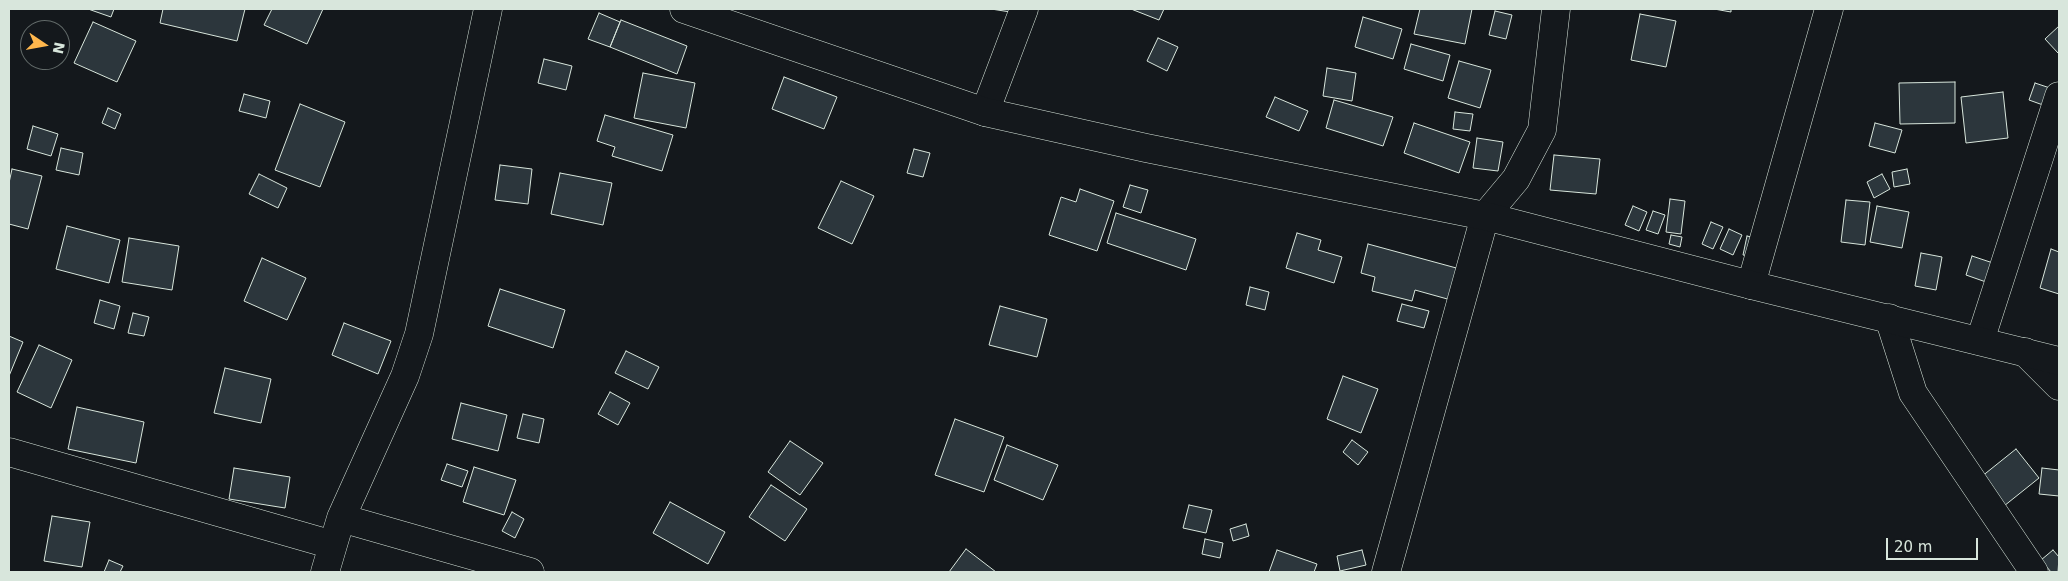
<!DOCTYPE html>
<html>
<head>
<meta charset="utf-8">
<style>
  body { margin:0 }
  #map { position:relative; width:2068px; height:581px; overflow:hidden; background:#14181c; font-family:"DejaVu Sans",sans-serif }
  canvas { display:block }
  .frame { position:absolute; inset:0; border:10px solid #d8e6dc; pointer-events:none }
  .north { position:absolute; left:20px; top:20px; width:50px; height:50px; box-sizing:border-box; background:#14181c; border:1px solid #626a69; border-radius:50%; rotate:102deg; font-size:14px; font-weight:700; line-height:20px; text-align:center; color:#d8e6dc }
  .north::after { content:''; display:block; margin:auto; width:18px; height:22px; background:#ffb74d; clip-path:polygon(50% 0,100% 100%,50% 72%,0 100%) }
  .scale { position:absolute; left:1886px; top:538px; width:92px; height:22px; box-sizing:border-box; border:2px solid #d8e6dc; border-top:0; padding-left:6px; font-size:15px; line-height:18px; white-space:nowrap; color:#d8e6dc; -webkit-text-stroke:4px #14181c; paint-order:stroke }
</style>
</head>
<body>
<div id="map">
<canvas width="2068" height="581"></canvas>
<div class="frame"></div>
<div class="north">N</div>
<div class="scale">20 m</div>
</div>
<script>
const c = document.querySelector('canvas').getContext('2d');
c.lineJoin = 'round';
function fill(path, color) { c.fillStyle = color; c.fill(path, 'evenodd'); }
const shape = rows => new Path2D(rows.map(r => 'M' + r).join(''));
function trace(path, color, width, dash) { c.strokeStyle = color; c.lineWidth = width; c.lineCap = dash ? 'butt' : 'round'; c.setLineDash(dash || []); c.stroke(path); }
const building = shape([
  [88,9,114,9,111,17,88,9],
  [163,9,245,9,237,41,160,23,163,9],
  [272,9,323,9,307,44,264,25,272,9],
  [991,9,1018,9,1017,13,991,9],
  [1131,9,1164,9,1159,20,1131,9],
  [1420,9,1472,9,1465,44,1414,34,1420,9],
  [1714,9,1731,9,1731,12,1714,9],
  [1495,11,1512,15,1506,39,1489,35,1495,11],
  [599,13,620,22,610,47,588,39,599,13],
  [1640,14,1676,21,1666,67,1631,60,1640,14],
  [1363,17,1402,29,1393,59,1355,47,1363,17],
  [621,20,687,46,677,74,610,47,621,20],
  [93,22,136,41,117,82,74,63,93,22],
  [2059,26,2059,52,2058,53,2045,39,2059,26],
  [1158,38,1178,47,1167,71,1147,61,1158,38],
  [1411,44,1450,55,1443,81,1404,69,1411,44],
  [544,59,572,66,566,90,538,83,544,59],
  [1459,61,1491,70,1480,108,1448,98,1459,61],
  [1327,68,1356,73,1352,101,1323,96,1327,68],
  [643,73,695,83,686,128,634,118,643,73],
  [784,77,837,97,824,129,772,109,784,77],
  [1955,82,1955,123,1900,124,1899,83,1955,82],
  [2035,83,2050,88,2043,105,2029,100,2035,83],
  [2003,92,2008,138,1966,143,1961,97,2003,92],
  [244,94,270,101,266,118,239,111,244,94],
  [1275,97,1308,111,1299,131,1266,117,1275,97],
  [1334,100,1393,117,1383,146,1326,128,1334,100],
  [300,104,345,122,320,187,275,170,300,104],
  [108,108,121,114,115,129,102,123,108,108],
  [1455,112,1473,114,1470,131,1453,129,1455,112],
  [605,115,673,135,662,171,612,156,615,147,597,141,605,115],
  [1414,123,1470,142,1459,173,1404,153,1414,123],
  [1875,123,1902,130,1895,153,1869,146,1875,123],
  [33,126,58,134,51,156,27,149,33,126],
  [1477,138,1503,142,1498,171,1473,168,1477,138],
  [61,148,83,153,79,175,56,170,61,148],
  [914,149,930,153,923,177,907,173,914,149],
  [1554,155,1600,159,1596,194,1550,190,1554,155],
  [500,165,532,169,528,204,495,200,500,165],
  [12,169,42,176,28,229,9,224,9,183,12,169],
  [1907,169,1910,184,1894,187,1892,172,1907,169],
  [560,173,612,183,603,225,551,214,560,173],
  [259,174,287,188,278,208,249,194,259,174],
  [1882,174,1890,189,1874,198,1867,182,1882,174],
  [841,181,874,196,852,244,818,228,841,181],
  [1130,185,1148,190,1141,213,1123,207,1130,185],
  [1080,189,1114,201,1097,251,1049,235,1061,197,1076,202,1080,189],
  [1670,199,1685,201,1681,234,1666,232,1670,199],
  [1846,200,1870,202,1865,245,1841,242,1846,200],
  [1633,206,1647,212,1639,231,1625,225,1633,206],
  [1877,206,1909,212,1902,248,1870,242,1877,206],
  [1653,211,1665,215,1658,234,1646,230,1653,211],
  [1116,213,1196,239,1186,270,1107,243,1116,213],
  [1711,222,1723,227,1713,249,1702,244,1711,222],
  [67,226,120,240,109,283,56,269,67,226],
  [1729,229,1742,235,1733,255,1720,249,1729,229],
  [1297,233,1321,240,1318,250,1342,257,1334,283,1286,268,1297,233],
  [1671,235,1682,237,1680,247,1669,244,1671,235],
  [1747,236,1760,239,1756,257,1743,255,1747,236],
  [129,238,179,246,172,290,122,282,129,238],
  [1368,244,1460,269,1451,300,1415,290,1412,301,1372,291,1375,277,1361,273,1368,244],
  [2051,249,2059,252,2059,294,2040,288,2051,249],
  [1921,253,1942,257,1936,290,1915,286,1921,253],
  [1972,256,1993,263,1986,282,1966,275,1972,256],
  [262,258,306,278,287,320,244,301,262,258],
  [1250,287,1269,292,1265,310,1246,305,1250,287],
  [500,289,565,310,553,348,488,326,500,289],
  [100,300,120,306,114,329,94,323,100,300],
  [1402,304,1429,311,1424,328,1397,321,1402,304],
  [1000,306,1047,319,1037,357,989,345,1000,306],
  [133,313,149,317,144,336,128,333,133,313],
  [344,323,391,341,378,374,332,355,344,323],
  [9,336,23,342,9,376,9,336],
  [39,345,72,360,51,408,17,392,39,345],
  [626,351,659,367,648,389,615,373,626,351],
  [225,368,271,379,261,423,214,413,225,368],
  [1343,376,1378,389,1361,433,1327,419,1343,376],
  [610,392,630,403,618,425,598,414,610,392],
  [461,403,507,415,498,451,452,439,461,403],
  [77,407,144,422,136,463,68,449,77,407],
  [523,414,544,419,539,443,517,438,523,414],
  [955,419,1004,437,984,492,935,475,955,419],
  [1352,440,1368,452,1358,465,1343,452,1352,440],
  [790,441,823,463,800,495,768,472,790,441],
  [1007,445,1058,465,1043,500,994,480,1007,445],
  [2016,449,2039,478,2004,506,1981,477,2016,449],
  [447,464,468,471,462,487,441,480,447,464],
  [474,467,516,480,504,515,463,502,474,467],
  [234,468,290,477,285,508,229,499,234,468],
  [2042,468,2059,470,2059,496,2039,494,2042,468],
  [771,485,807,509,785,541,749,517,771,485],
  [670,502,725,532,708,564,653,533,670,502],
  [1189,505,1212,510,1206,533,1183,528,1189,505],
  [512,512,524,519,515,538,502,531,512,512],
  [52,516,90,522,82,567,44,561,52,516],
  [1246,524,1249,536,1233,541,1230,529,1246,524],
  [1205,539,1223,543,1220,558,1202,554,1205,539],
  [966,549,996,572,949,572,966,549],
  [1277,550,1317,564,1314,572,1269,572,1277,550],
  [1362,550,1366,565,1340,571,1337,556,1362,550],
  [2053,550,2059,557,2058,572,2051,572,2041,560,2053,550],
  [109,560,123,566,120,572,104,572,109,560]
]);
const minor = shape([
  [985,112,1024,9],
  [1751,285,1829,9],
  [1889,318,1913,393,2034,572],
  [1980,341,2059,96],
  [9,452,333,545],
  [341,518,530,572],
  [325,572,341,518,405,376,419,334,488,9],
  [1386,572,1485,216,1516,179,1542,130,1556,9]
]);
const tertiary = shape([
  [2025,352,2059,386]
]);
const secondary = shape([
  [684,9,985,112,1146,148,1485,216,1751,285,2059,361]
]);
fill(building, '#2c363c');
trace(building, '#d8e6dc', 1);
trace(minor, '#d8e6dc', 29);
trace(tertiary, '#d8e6dc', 29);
trace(secondary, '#d8e6dc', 29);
trace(minor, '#14181c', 28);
trace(tertiary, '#14181c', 28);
trace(secondary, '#14181c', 28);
</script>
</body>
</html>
